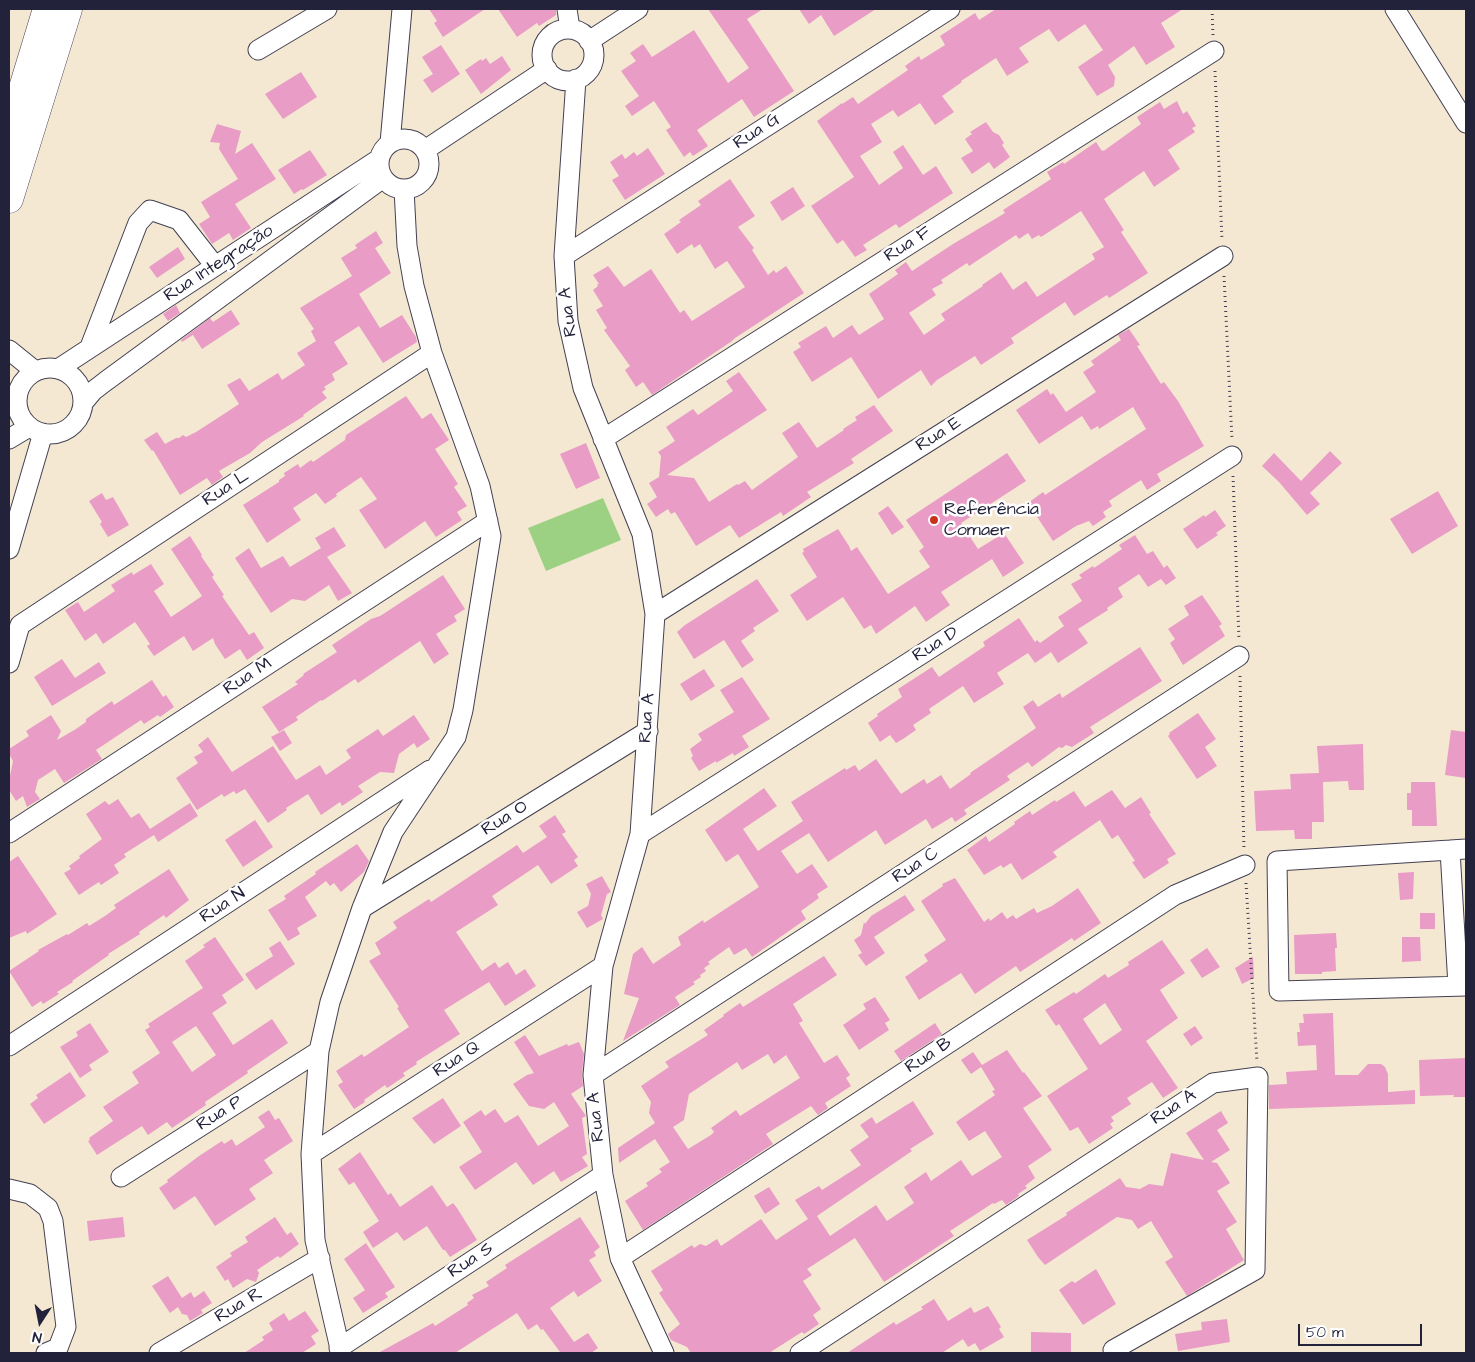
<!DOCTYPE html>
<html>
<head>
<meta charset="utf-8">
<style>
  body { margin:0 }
  #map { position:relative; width:1475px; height:1362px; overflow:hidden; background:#f5e8d2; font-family:"Architects Daughter",sans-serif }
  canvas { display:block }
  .frame { position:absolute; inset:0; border:10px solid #22223b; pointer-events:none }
  .north { position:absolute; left:15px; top:1297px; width:50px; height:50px; -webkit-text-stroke:4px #fff; paint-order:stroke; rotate:191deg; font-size:14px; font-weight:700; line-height:20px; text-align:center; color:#22223b }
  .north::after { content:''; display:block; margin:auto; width:18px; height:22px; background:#22223b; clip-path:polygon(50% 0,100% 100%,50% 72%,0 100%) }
  .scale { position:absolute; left:1298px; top:1324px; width:124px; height:22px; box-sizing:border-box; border:2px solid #22223b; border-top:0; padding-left:6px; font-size:15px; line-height:18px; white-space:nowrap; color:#22223b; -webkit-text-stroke:4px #fff; paint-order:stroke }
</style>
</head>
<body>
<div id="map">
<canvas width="1475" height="1362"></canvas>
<div class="frame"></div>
<div class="north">N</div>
<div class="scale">50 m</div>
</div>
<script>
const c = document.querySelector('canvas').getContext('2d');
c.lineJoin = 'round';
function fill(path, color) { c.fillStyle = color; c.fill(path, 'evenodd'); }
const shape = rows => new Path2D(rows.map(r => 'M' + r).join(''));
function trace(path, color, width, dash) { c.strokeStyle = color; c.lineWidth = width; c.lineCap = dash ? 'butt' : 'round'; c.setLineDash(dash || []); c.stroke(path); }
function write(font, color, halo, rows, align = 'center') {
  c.font = font + ' "Architects Daughter",sans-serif'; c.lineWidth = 5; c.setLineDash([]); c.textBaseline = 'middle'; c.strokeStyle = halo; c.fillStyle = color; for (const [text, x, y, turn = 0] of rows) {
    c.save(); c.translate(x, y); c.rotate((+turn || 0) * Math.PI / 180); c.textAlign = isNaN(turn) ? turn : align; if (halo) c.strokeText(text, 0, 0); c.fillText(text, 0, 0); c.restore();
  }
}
const green = shape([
  [603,498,621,540,546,571,528,528]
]);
const building = shape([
  [429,9,485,9,443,37,434,23,437,21],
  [498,9,556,9,556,15,539,26,537,23,517,37],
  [708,9,763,9,747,19,794,91,754,117,742,99,697,130,708,146,693,156,690,152,684,157,666,130,671,127,654,101,632,116,625,106,639,96,621,71,636,61,630,53,643,44,652,57,694,30,728,83,749,68],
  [799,9,876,9,834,36,821,15,809,24],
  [996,9,1183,9,1161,23,1175,47,1146,65,1134,46,1108,65,1115,77,1114,86,1097,96,1078,67,1103,50,1085,24,1058,42,1049,29,1019,48,1029,62,1007,76,996,58,961,81,962,82,942,96,954,112,935,125,920,103,898,117,893,110,871,124,882,142,860,156,879,185,903,168,893,152,903,145,923,175,936,166,953,193,899,228,896,224,863,245,867,250,855,257,843,240,837,244,811,206,854,177,817,121,842,103,842,104,853,97,858,104,908,70,905,66,919,56,921,60,945,45,940,36,975,13,979,20],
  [441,45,460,74,432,93,423,80,433,74,422,57],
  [502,56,511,70,481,94,465,70,481,59,482,61,486,58,490,64],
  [301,72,317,97,283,119,265,94],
  [1177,101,1183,114,1187,111,1196,126,1192,128,1195,132,1168,150,1180,169,1154,187,1144,171,1104,199,1124,230,1121,232,1148,273,1109,298,1107,295,1074,316,1065,302,1011,338,1014,343,981,365,975,356,937,380,931,386,921,370,878,399,851,357,812,382,793,352,801,347,798,343,826,326,833,338,852,325,859,335,884,319,869,294,898,274,895,270,906,262,912,271,953,244,1005,213,1003,210,1051,179,1047,172,1063,162,1064,164,1096,142,1102,151,1105,150,1141,124,1137,117,1160,102,1164,109],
  [1081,211,1104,247,1092,254,1095,259,1037,297,1026,281,1013,290,1001,272,982,285,983,286,941,314,945,320,924,335,909,313,936,295,932,289,943,283,941,280,967,263,969,266,1016,235,1019,239,1028,233,1032,239,1039,235,1041,237],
  [986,122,993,132,999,135,1004,143,1002,145,1010,157,994,169,989,162,972,174,961,158,973,151,965,139,972,134,970,132],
  [217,124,241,131,235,154,252,143,276,179,235,204,251,228,233,240,229,233,212,244,199,224,210,217,201,202,238,179,219,149,220,143,210,142],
  [648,148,665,174,625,200,612,180,619,176,610,162,622,154,625,159,634,152,637,156],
  [310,150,327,175,303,190,302,189,294,194,278,170],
  [730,179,755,216,738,227,754,248,752,250,768,275,774,270,776,273,786,266,804,293,735,338,732,341,652,395,643,382,636,387,625,370,630,366,604,330,607,328,596,310,603,306,593,290,598,286,597,284,599,284,593,275,608,266,624,287,651,269,680,313,684,310,692,321,745,287,727,261,715,269,700,244,694,248,692,244,677,254,664,234,681,222,679,220,701,205,698,201],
  [793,187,805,206,782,221,770,202],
  [376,231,383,243,375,248,391,273,359,294,380,328,402,315,416,337,417,342,383,363,359,326,334,342,348,364,332,374,335,380,324,387,326,389,322,392,327,398,303,415,304,416,262,442,250,453,219,471,223,477,212,485,207,478,180,495,153,450,152,451,144,440,157,432,165,444,176,438,179,438,183,435,186,437,196,432,227,412,239,404,227,385,240,378,249,391,278,373,282,380,305,365,297,353,316,341,311,331,314,329,300,308,352,276,341,258,357,248,355,245],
  [178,247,185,259,157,278,149,267],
  [176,305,180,313,168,321,163,314],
  [231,310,240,324,202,349,193,335,182,342,181,340,210,318,213,322],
  [1129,329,1140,345,1137,346,1161,384,1164,382,1178,401,1204,446,1157,474,1161,481,1147,490,1141,480,1109,501,1112,506,1103,512,1106,517,1093,526,1089,521,1076,526,1053,541,1028,503,1043,492,1045,495,1146,429,1133,407,1099,429,1098,426,1091,430,1082,416,1039,444,1016,410,1047,389,1051,395,1053,393,1066,412,1096,392,1083,372,1094,365,1091,361,1121,340,1118,335],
  [739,372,767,410,667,475,694,478,709,502,737,484,738,485,745,481,752,490,798,457,782,433,799,422,817,448,844,430,843,429,857,420,855,417,874,405,893,431,851,459,854,463,807,492,811,497,783,516,781,512,739,538,730,525,696,546,675,512,671,514,668,509,656,517,647,504,657,497,649,483,659,477,661,456,658,452,675,441,666,427,693,409,698,415,733,391,726,381],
  [406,396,422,419,431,413,449,440,435,449,458,484,454,487,467,506,457,512,462,520,436,537,425,521,385,549,359,510,377,499,361,477,336,494,337,496,325,504,316,493,293,508,301,520,267,543,243,505,279,482,279,480,285,476,284,473,298,464,300,468,311,460,313,462,345,440,346,435],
  [586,443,600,478,576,489,560,454],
  [1330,451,1342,463,1310,493,1320,504,1307,515,1279,482,1262,466,1274,453,1301,481],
  [1007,453,1026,481,961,523,978,549,1004,533,1024,563,1003,577,992,559,941,592,950,605,926,622,915,606,876,634,871,625,864,629,843,597,807,621,790,595,817,577,802,553,804,552,803,549,838,529,849,546,851,551,857,547,888,594,930,567,919,551,924,547,906,520],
  [1438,491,1458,526,1412,554,1390,519],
  [102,493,106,500,113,497,129,525,108,537,100,524,102,522,89,501],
  [888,506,904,527,892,535,878,513],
  [1215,510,1226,526,1216,533,1218,535,1197,549,1183,529,1204,515,1205,517],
  [334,527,346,546,327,557,352,593,338,601,329,585,305,601,292,599,271,613,235,558,249,548,261,568,283,556,290,567,321,548,315,538],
  [1135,535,1147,554,1153,551,1164,568,1167,565,1176,578,1166,585,1161,579,1148,587,1139,574,1118,588,1123,597,1107,608,1108,610,1078,629,1088,643,1058,663,1051,652,1035,663,1028,653,997,673,1004,684,974,703,963,686,929,709,931,713,913,725,916,730,903,739,896,743,890,735,880,742,868,723,878,716,877,714,902,697,898,689,932,667,939,677,985,646,983,642,1019,618,1035,642,1037,640,1040,643,1064,626,1058,617,1082,601,1071,584,1082,578,1079,575,1093,566,1094,568,1122,549,1119,545],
  [190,536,202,555,201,556,214,575,212,577,224,595,222,596,249,635,254,632,264,648,247,660,240,649,225,659,215,644,213,638,193,651,184,636,154,656,147,646,150,644,135,622,103,644,96,633,85,641,65,610,78,602,84,612,115,591,111,585,132,572,133,575,151,564,164,584,154,591,171,617,202,596,171,549],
  [443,575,465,609,454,616,457,621,436,634,449,654,434,664,420,641,358,683,355,679,322,701,321,700,296,717,298,720,279,732,262,707,298,684,295,682,304,675,303,674,337,652,332,645,371,619,380,616],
  [757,579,779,611,753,628,755,631,741,641,754,660,742,668,724,640,694,659,677,632,685,625],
  [1202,595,1222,624,1219,626,1225,636,1183,665,1170,643,1175,639,1168,629,1189,615,1184,606],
  [1140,647,1162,681,1090,727,1094,733,1072,747,1066,745,1062,748,1059,747,1032,767,1028,762,1007,776,1010,780,964,810,967,814,955,822,952,817,932,829,926,819,885,845,876,830,828,862,809,833,781,851,797,874,812,864,828,887,817,894,819,898,801,911,806,919,752,957,746,948,734,955,729,947,708,962,710,964,704,968,706,971,700,975,701,977,693,982,695,984,675,997,680,1005,623,1041,639,998,624,994,633,954,642,947,653,964,681,945,678,937,703,920,704,923,759,887,738,854,726,862,705,830,764,788,777,806,743,829,758,851,803,821,791,802,845,768,846,770,855,765,859,771,876,759,901,794,924,779,927,784,941,775,950,789,971,774,970,773,1036,728,1023,707,1033,700,1038,707,1060,693,1062,698],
  [62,659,75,678,99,662,106,673,52,706,34,677],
  [704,669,715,686,691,701,680,684],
  [742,677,770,719,742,736,749,747,734,756,733,753,716,763,716,761,699,771,691,758,693,756,690,749,702,740,698,734,734,712,720,690],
  [152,680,163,697,166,695,174,707,160,717,158,715,144,724,141,720,96,750,102,759,64,783,55,769,38,780,35,792,40,799,27,807,23,796,16,801,9,790,9,781,13,761,9,754,9,749,29,736,26,731,51,715,61,731,57,740,76,729,86,722,86,719,112,701,114,705],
  [1198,713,1216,739,1205,747,1217,766,1197,779,1168,736,1170,734,1169,733],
  [414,715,430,739,417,748,414,743,399,754,394,773,380,772,358,786,363,792,342,806,340,802,321,815,308,794,286,808,287,810,268,823,245,789,236,794,234,791,224,797,222,794,197,810,176,778,198,763,194,757,203,752,198,745,208,737,232,772,273,746,296,780,320,765,326,775,351,758,346,750,378,729,383,736],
  [284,730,292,743,280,751,271,737],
  [1451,730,1466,732,1466,778,1445,775],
  [1363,744,1364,790,1349,790,1348,781,1323,782,1324,822,1312,822,1312,839,1295,839,1294,830,1256,831,1254,791,1291,789,1290,774,1319,773,1317,746],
  [1411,782,1435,782,1437,826,1412,826,1412,810,1407,810,1407,793,1411,793],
  [1112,790,1125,808,1141,797,1151,813,1149,814,1176,854,1167,859,1169,863,1144,879,1132,862,1135,861,1118,835,1112,839,1100,820,1053,852,1057,857,1022,880,1011,863,1003,868,1001,865,984,875,967,850,986,836,989,842,1015,824,1014,822,1030,811,1032,815,1055,800,1056,802,1074,791,1085,807],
  [118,799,131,818,139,813,150,829,190,803,198,816,158,842,154,835,124,854,126,857,114,865,119,873,101,885,99,882,79,895,64,873,71,869,69,866,80,858,79,856,102,839,86,814,105,801,109,805],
  [555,815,566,832,562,834,578,857,574,860,578,866,551,884,538,865,492,896,498,905,456,932,482,971,495,962,499,968,508,962,516,975,525,969,536,986,505,1006,489,982,444,1010,460,1034,416,1062,417,1064,403,1073,405,1076,387,1088,385,1085,364,1100,365,1102,354,1109,338,1085,343,1082,336,1071,362,1054,364,1057,409,1027,397,1008,399,1007,369,961,381,954,375,943,397,928,393,922,429,899,431,902,517,845,523,853,547,837,539,826],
  [255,820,273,847,243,867,225,840],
  [357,844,369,861,364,872,341,892,334,883,330,886,326,881,305,897,317,916,297,928,300,934,288,941,268,910,286,899,284,896,316,874,315,872],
  [18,856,57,914,27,934,26,931,9,938,9,862],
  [169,869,189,900,166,918,164,915,139,932,140,934,108,954,109,955,72,981,73,982,57,992,59,994,43,1004,41,1001,32,1007,9,971,39,951,38,950,67,934,68,935,87,923,89,926,105,916,116,908,114,905],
  [1414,872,1413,899,1400,900,1398,873],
  [602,876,611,892,607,894,601,915,603,919,587,928,577,912,588,906,591,894,586,884],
  [955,878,984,922,989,918,990,921,1002,912,1007,919,1013,915,1016,919,1034,908,1037,913,1052,906,1078,888,1101,923,1074,941,1072,938,1020,972,1016,966,975,994,961,973,919,1000,905,977,928,961,924,955,946,940,921,901,943,886,942,884],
  [905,895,915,910,874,937,885,953,866,966,858,955,862,953,854,940,861,935,864,922,865,924,871,916],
  [1420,913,1435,913,1435,929,1420,929],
  [1336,933,1337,948,1335,948,1336,971,1322,972,1322,974,1295,974,1294,935],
  [215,937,244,980,222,995,227,1003,212,1013,233,1045,272,1019,288,1043,247,1071,248,1073,205,1102,206,1105,172,1128,167,1122,148,1135,142,1126,97,1155,88,1141,90,1140,89,1138,113,1121,103,1107,139,1083,132,1072,160,1053,145,1030,150,1027,148,1024,203,988,185,961,205,947,203,945],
  [196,1026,216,1055,192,1072,172,1042],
  [1402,937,1420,937,1421,961,1402,962],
  [1162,940,1185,973,1160,990,1178,1018,1146,1041,1178,1088,1163,1098,1152,1082,1127,1098,1131,1104,1111,1117,1114,1121,1110,1124,1113,1128,1089,1144,1078,1127,1070,1131,1047,1096,1088,1069,1059,1024,1056,1026,1045,1010,1074,992,1076,994,1105,974,1108,978,1129,965,1128,962],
  [1105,1003,1122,1030,1100,1045,1083,1019],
  [280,941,295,964,256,990,245,974,273,956,269,948],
  [1207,948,1220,967,1202,978,1190,960],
  [824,956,837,975,793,1004,803,1021,799,1023,824,1063,837,1055,850,1075,846,1078,851,1086,825,1103,828,1108,818,1115,811,1106,766,1134,773,1144,643,1230,625,1201,648,1186,646,1183,662,1172,659,1169,670,1162,655,1139,619,1163,618,1148,655,1123,649,1113,651,1102,641,1086,669,1067,665,1062,708,1035,704,1030,724,1016,723,1015,740,1003,743,1007],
  [768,1054,774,1064,786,1055,800,1078,740,1116,736,1110,711,1128,714,1132,711,1135,688,1149,673,1127,684,1120,689,1094,737,1062,742,1070],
  [1253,957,1254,978,1242,984,1235,968],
  [875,997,890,1020,885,1023,889,1030,859,1050,843,1025,866,1009,863,1004],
  [1333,1013,1335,1075,1358,1075,1368,1064,1381,1064,1385,1067,1388,1074,1388,1092,1415,1090,1415,1104,1269,1109,1269,1085,1287,1084,1286,1072,1317,1070,1316,1045,1298,1046,1297,1032,1300,1032,1299,1023,1304,1023,1303,1014],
  [90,1023,109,1052,89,1065,92,1070,80,1078,60,1047,78,1036,76,1032],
  [935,1023,942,1034,901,1061,894,1051],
  [1195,1026,1203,1038,1191,1046,1183,1034],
  [525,1035,539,1056,567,1044,568,1046,579,1042,584,1054,582,1074,583,1086,571,1094,586,1116,582,1118,587,1154,582,1157,588,1166,561,1182,554,1171,533,1185,516,1162,475,1190,459,1167,482,1152,463,1122,481,1110,485,1116,495,1109,505,1123,518,1115,538,1146,569,1126,554,1102,544,1109,529,1106,513,1084,527,1075,534,1073,514,1042],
  [1007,1050,1023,1073,1024,1072,1042,1096,1023,1108,1052,1150,1028,1166,1035,1178,1025,1186,1027,1188,1018,1194,1019,1196,1006,1205,1002,1200,994,1204,993,1203,950,1231,954,1236,884,1282,855,1238,807,1269,812,1275,803,1281,821,1309,813,1315,819,1324,804,1334,802,1332,769,1353,691,1353,687,1347,671,1340,668,1334,680,1324,659,1293,663,1290,651,1271,692,1245,694,1248,700,1244,706,1246,717,1239,721,1246,761,1219,776,1240,808,1219,795,1200,819,1186,822,1190,861,1165,850,1150,869,1137,860,1125,872,1117,876,1124,913,1101,934,1134,910,1149,912,1151,817,1216,830,1236,876,1205,887,1221,914,1203,904,1187,926,1172,931,1181,961,1160,972,1176,1002,1157,985,1131,969,1141,956,1122,995,1095,992,1091,995,1090,981,1067,971,1074,961,1060,973,1052,982,1065],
  [1466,1058,1466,1097,1453,1097,1454,1095,1420,1096,1419,1060],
  [70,1072,86,1096,44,1124,30,1104,38,1098,36,1095],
  [443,1098,461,1126,434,1144,412,1118],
  [269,1110,275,1120,279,1118,293,1141,264,1160,273,1173,249,1189,256,1199,215,1226,195,1196,174,1210,159,1188,168,1182,167,1180,199,1156,222,1141,224,1144,232,1139,236,1146,265,1127,258,1117],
  [1221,1111,1228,1123,1217,1130,1230,1150,1211,1162,1217,1163,1230,1183,1217,1191,1237,1222,1226,1229,1244,1260,1187,1296,1165,1262,1173,1257,1151,1221,1138,1229,1132,1220,1117,1217,1045,1265,1038,1257,1027,1240,1067,1215,1066,1213,1120,1178,1126,1187,1140,1189,1149,1184,1163,1186,1171,1153,1204,1160,1186,1133],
  [360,1152,388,1195,391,1193,400,1207,432,1185,447,1207,453,1203,457,1208,477,1240,450,1257,445,1250,443,1250,427,1226,404,1241,397,1232,373,1248,363,1232,379,1221,354,1182,349,1185,338,1169],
  [769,1187,780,1204,765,1214,754,1196],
  [123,1217,125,1237,89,1241,87,1221],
  [275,1217,287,1235,291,1232,299,1244,280,1258,278,1256,257,1270,259,1273,256,1282,247,1279,233,1288,228,1279,225,1281,216,1267,232,1256,230,1253,248,1242,245,1237],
  [580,1217,600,1247,594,1252,596,1256,589,1260,602,1281,578,1297,574,1291,550,1308,574,1342,588,1333,598,1348,591,1353,558,1353,560,1352,543,1329,541,1330,537,1324,528,1330,517,1313,455,1353,378,1353,433,1323,435,1326,468,1305,467,1303,474,1298,472,1295,489,1286,486,1282,507,1268,505,1265],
  [366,1243,395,1287,385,1293,388,1297,363,1313,353,1298,365,1290,344,1259],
  [1096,1269,1116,1304,1083,1325,1059,1290,1072,1281,1075,1283],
  [168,1276,182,1298,191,1292,194,1298,204,1291,212,1303,201,1310,203,1313,190,1321,187,1315,182,1314,178,1307,170,1313,152,1286],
  [934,1299,948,1321,971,1307,974,1313,988,1306,1001,1327,999,1329,1004,1337,980,1351,975,1343,968,1347,963,1339,942,1353,847,1353,894,1322,896,1325,923,1309,921,1307],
  [305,1311,319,1331,311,1336,316,1344,302,1353,244,1353,264,1340,262,1337,273,1330,269,1323,284,1313,289,1321],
  [1227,1319,1230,1342,1178,1351,1175,1334,1202,1330,1201,1322],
  [1031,1332,1071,1333,1071,1353,1031,1353]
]);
const path = shape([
  [1212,9,1213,35],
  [1215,71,1222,240],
  [1224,276,1232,440],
  [1233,476,1239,640],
  [1240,676,1244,850],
  [1246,883,1257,1062]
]);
const minor = shape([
  [567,9,570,29],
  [1395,9,1466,123],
  '542 55a26 26 0 1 1 52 0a26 26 0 1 1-52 0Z',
  [589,41,638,9],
  [258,50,327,9],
  [576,79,564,256,568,321,583,388,642,534,655,614,640,834,603,966,593,1075,603,1175,620,1258,664,1353],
  '379 164a25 25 0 1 1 50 0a25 25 0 1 1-50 0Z',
  [390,143,402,9],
  [425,150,547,69],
  [564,256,950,9],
  [90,347,138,223,150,210,179,220,215,266],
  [9,350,35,371],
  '17 401a33 33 0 1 1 66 0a33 33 0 1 1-66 0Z',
  [58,369,379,159],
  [83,403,93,391,106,381,383,178],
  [9,439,29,427],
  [603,439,1214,51],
  [9,549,43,433],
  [655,614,1223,256],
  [9,663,20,625,432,353],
  [9,833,488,521],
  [640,834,1232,456],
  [1466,849,1277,861,1279,991,1466,986],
  [1450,850,1458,986],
  [362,908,648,731],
  [9,1046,430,770],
  [593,1075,1239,656],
  [311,1154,603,966],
  [121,1177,319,1051],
  [9,1189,30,1194,48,1208,53,1221,66,1327,58,1348,46,1353],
  [620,1258,1175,895,1245,865],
  [339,1348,603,1175],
  [159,1353,320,1258],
  [341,1353,315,1240,311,1154,319,1051,330,1002,362,908,393,832,456,737,463,710,491,536,480,486,432,353,414,286,407,246,404,189],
  [800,1353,1213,1083,1258,1077,1255,1270,1113,1350]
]);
const primary = shape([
  [9,134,47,9],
  [9,199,68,9]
]);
const markers = [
  [934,520,5,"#c8321e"]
];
const streetNames = [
  ["Rua G",757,132,-33],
  ["Rua F",908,245,-32],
  ["Rua Integração",219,264,-33],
  ["Rua A",569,312,-97],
  ["Rua E",939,435,-32],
  ["Rua L",226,489,-33],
  ["Rua D",936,645,-32],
  ["Rua M",248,677,-33],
  ["Rua A",648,718,-86],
  ["Rua O",505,819,-32],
  ["Rua C",916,866,-33],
  ["Rua N",223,906,-33],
  ["Rua B",929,1056,-33],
  ["Rua Q",457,1060,-33],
  ["Rua A",1174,1108,-33],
  ["Rua P",220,1114,-32],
  ["Rua A",597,1117,-96],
  ["Rua S",471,1261,-33],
  ["Rua R",239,1306,-31]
];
const poiNames = [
  ["Referência",944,510],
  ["Comaer",944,531]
];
fill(green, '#9cd183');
fill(building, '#e89cc6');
trace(minor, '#424052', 21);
trace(primary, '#424052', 29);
trace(path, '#424052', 3, [1, 4]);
trace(minor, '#fff', 19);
trace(primary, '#fff', 28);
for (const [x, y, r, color] of markers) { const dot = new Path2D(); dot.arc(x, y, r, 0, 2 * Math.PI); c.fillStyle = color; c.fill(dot); trace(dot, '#fff', 2); }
write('18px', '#22223b', '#fff', streetNames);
write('18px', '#22223b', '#fff', poiNames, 'left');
</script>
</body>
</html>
